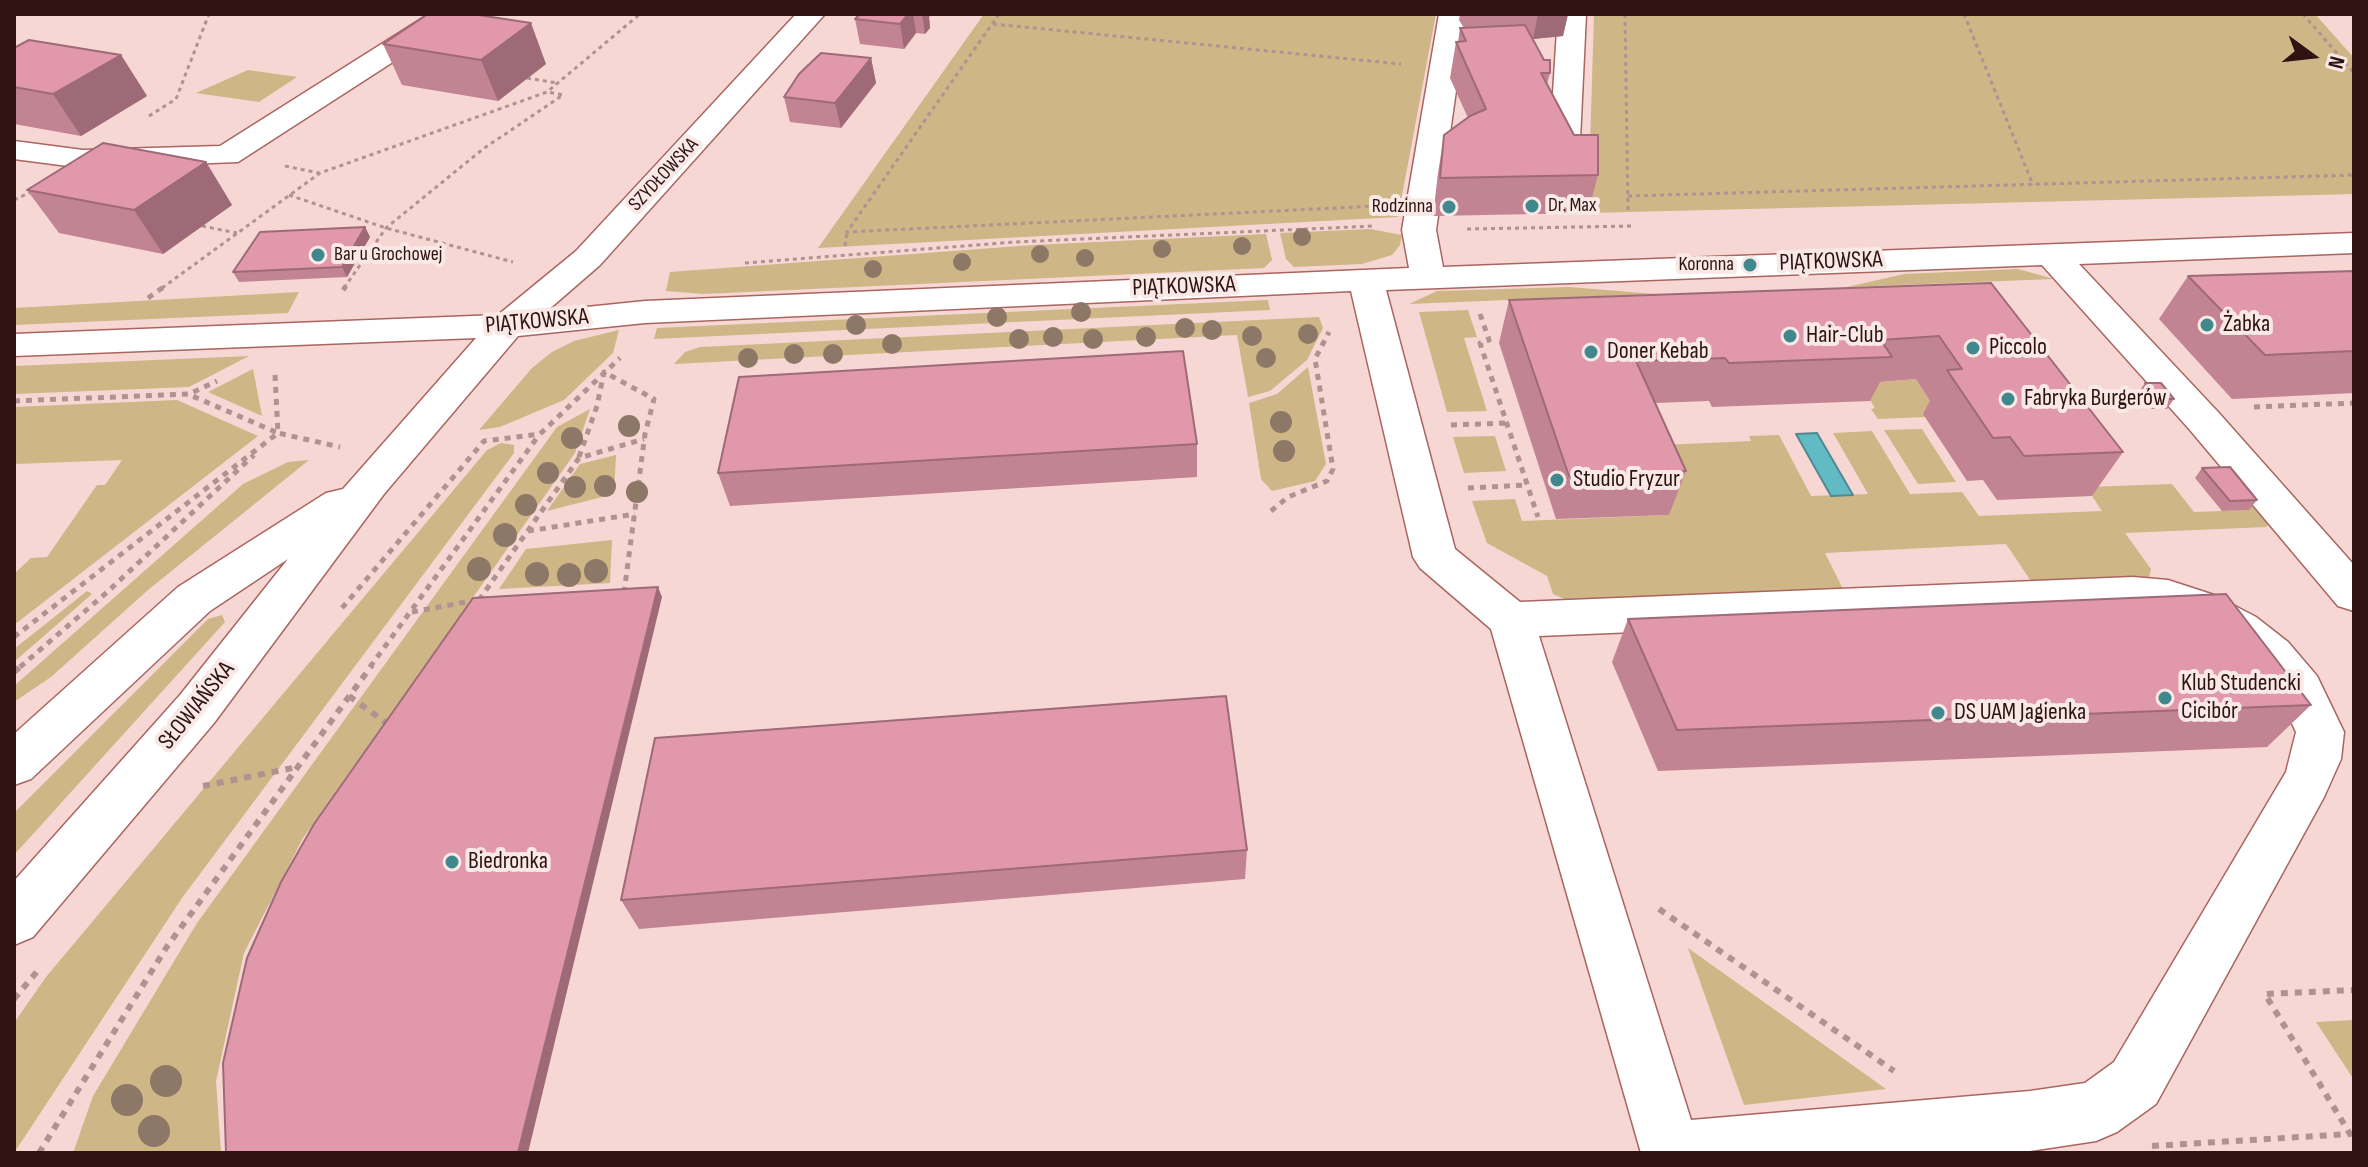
<!DOCTYPE html>
<html>
<head>
<meta charset="utf-8">
<style>
  body { margin:0 }
  #map { position:relative; width:2368px; height:1167px; overflow:hidden; background:#f7d7d4; font-family:"Sofia Sans Condensed",sans-serif }
  canvas { display:block }
  .frame { position:absolute; inset:0; border:16px solid #2f1312; pointer-events:none }
  .north { position:absolute; left:2272px; top:16px; width:80px; height:80px; -webkit-text-stroke:6px #f8e8e6; paint-order:stroke; rotate:105deg; font-size:22px; font-weight:700; line-height:32px; text-align:center; color:#2f1312 }
  .north::after { content:''; display:block; margin:auto; width:28px; height:36px; background:#2f1312; clip-path:polygon(50% 0,100% 100%,50% 72%,0 100%) }
</style>
</head>
<body>
<div id="map">
<canvas width="2368" height="1167"></canvas>
<div class="frame"></div>
<div class="north">N</div>
</div>
<script>
const c = document.querySelector('canvas').getContext('2d');
c.lineJoin = 'round';
function fill(path, color) { c.fillStyle = color; c.fill(path, 'evenodd'); }
const shape = rows => new Path2D(rows.map(r => 'M' + r).join(''));
function trace(path, color, width, dash) { c.strokeStyle = color; c.lineWidth = width; c.lineCap = dash ? 'butt' : 'round'; c.setLineDash(dash || []); c.stroke(path); }
function write(font, color, halo, rows, align = 'center') {
  c.font = font + ' "Sofia Sans Condensed",sans-serif'; c.lineWidth = 8; c.setLineDash([]); c.textBaseline = 'middle'; c.strokeStyle = halo; c.fillStyle = color; for (const [text, x, y, turn = 0] of rows) {
    c.save(); c.translate(x, y); c.rotate((+turn || 0) * Math.PI / 180); c.textAlign = isNaN(turn) ? turn : align; if (halo) c.strokeText(text, 0, 0); c.fillText(text, 0, 0); c.restore();
  }
}
const green = shape([
  [984,14,1436,14,1398,217,818,248],
  [1594,14,2315,14,2354,58,2354,194,1588,213],
  [248,70,297,77,259,102,196,93],
  [1370,229,1402,235,1400,245,1392,255,1362,264,1294,267,1286,259,1280,233],
  [1266,234,1272,260,1264,268,704,294,666,291,670,272,1033,245],
  [2018,269,2054,279,1847,287,1904,274],
  [1569,287,1655,294,1409,304,1437,291],
  [299,292,288,313,14,325,14,308],
  [1268,300,1270,310,654,339,657,328],
  [1468,310,1477,337,1464,338,1487,411,1447,412,1419,312],
  [1319,317,1323,328,1307,360,1270,391,1248,397,1237,335,674,364,685,352,700,347],
  [619,330,613,353,564,400,500,427,479,430,532,368,552,352,574,341],
  [249,356,189,387,14,394,14,366],
  [1308,367,1326,464,1315,481,1272,491,1261,479,1249,403,1277,394],
  [253,369,262,416,208,392],
  [1916,379,1938,413,1926,417,1878,419,1871,409,1875,408,1860,384],
  [177,400,258,436,14,625,14,574,31,558,47,557,97,485,105,485,122,460,14,464,14,407],
  [590,409,575,453,303,838,244,953,216,1081,221,1153,73,1153,93,1096,197,923,557,427],
  [1922,429,1956,482,1918,484,1884,430],
  [1872,431,1910,494,1962,492,1979,516,2102,511,2086,487,2172,484,2194,512,2248,510,2238,481,2271,521,2266,527,2125,533,2151,569,2149,578,2031,581,2006,544,1825,553,1844,591,1569,601,1553,594,1547,576,1487,543,1472,501,1515,499,1522,521,1669,515,1640,446,1751,441,1749,436,1779,435,1811,496,1868,494,1833,433],
  [1495,436,1506,471,1464,473,1453,437],
  [501,443,514,445,514,453,182,898,14,1153,14,1023,46,977,487,450],
  [616,455,614,494,547,511,580,464],
  [309,460,148,590,51,677,14,702,14,686,243,484,288,462],
  [612,540,610,583,499,589,526,549],
  [87,591,92,594,14,662,14,649],
  [222,615,225,622,14,855,14,813,208,619],
  [1688,948,1886,1089,1744,1105],
  [2354,1020,2354,1080,2316,1022]
]);
const water = shape([
  [1817,433,1853,495,1831,496,1796,434,1817,433]
]);
const pathFar2 = shape([
  [999,14,847,232,1376,206],
  [1625,14,1628,212],
  [1964,14,2033,185],
  [2303,14,2354,73],
  [993,24,1401,64],
  [527,78,557,83],
  [149,116,176,99,209,14],
  [285,166,319,173],
  [289,195,386,228,513,262],
  [1628,196,2354,175],
  [14,200,31,192],
  [202,226,237,233],
  [1467,229,1633,226],
  [845,246,847,232],
  [745,263,1015,242,1374,226],
  [162,288,320,173,547,92,640,14],
  [344,288,386,228,483,149,563,95,547,92]
]);
const pathFar1 = shape([
  [343,290,346,286],
  [148,298,165,286],
  [1480,314,1489,340,1480,343,1538,517],
  [275,375,278,433,340,447],
  [14,401,189,394,217,381],
  [2254,407,2354,403],
  [1451,425,1506,423],
  [579,457,597,406,604,372,654,399,645,434,624,593],
  [1468,488,1527,485],
  [1271,511,1288,497,1327,481,1333,469,1315,359,1329,332],
  [528,531,635,514],
  [479,600,579,458,644,439],
  [342,608,484,441,540,434,620,358],
  [412,612,477,600],
  [14,637,278,433,190,395],
  [20,667,105,594,254,455],
  [370,667,539,435]
]);
const path = shape([
  [14,672,22,665],
  [349,696,389,725],
  [203,786,298,767],
  [1659,909,1894,1071],
  [14,999,40,968],
  [2152,1146,2350,1134,2265,994,2354,990],
  [39,1153,166,948,372,665]
]);
const minor = shape([
  [429,14,462,14,458,20,238,162,83,168,14,159,14,141,83,150,220,146,429,14],
  [796,14,825,14,600,265,547,311,645,301,1409,268,1402,230,1439,14,1467,14,1436,230,1443,267,2354,233,2354,253,2079,264,2218,412,2354,565,2354,611,2338,606,2190,430,2042,265,1386,290,1455,549,1520,602,2133,577,2168,580,2214,595,2256,617,2288,642,2317,676,2344,732,2341,759,2324,797,2156,1104,2117,1132,2096,1141,2030,1151,1641,1153,1491,629,1420,568,1413,557,1351,291,645,323,518,336,384,494,214,723,33,937,14,945,14,881,180,695,288,559,210,611,31,779,14,785,14,734,178,587,326,493,343,489,476,338,14,356,14,334,498,315,576,251,796,14],
  [2133,611,2166,613,2224,641,2256,668,2281,700,2296,732,2286,772,2114,1062,2085,1083,2030,1091,1691,1120,1539,636,2133,611],
  [1558,14,1586,14,1580,140,1576,147,1565,149,1554,147,1550,140,1558,14]
]);
const trees = [
  [1302,237,9],
  [1242,246,9],
  [1162,249,9],
  [1040,254,9],
  [1085,258,9],
  [962,262,9],
  [873,269,9],
  [1081,312,10],
  [997,317,10],
  [856,325,10],
  [1185,328,10],
  [1212,330,10],
  [1308,334,10],
  [1252,336,10],
  [1053,337,10],
  [1146,337,10],
  [1019,339,10],
  [1093,339,10],
  [892,344,10],
  [794,354,10],
  [833,354,10],
  [748,358,10],
  [1266,358,10],
  [1281,422,11],
  [629,426,11],
  [572,438,11],
  [1284,451,11],
  [548,473,11],
  [605,486,11],
  [575,487,11],
  [637,492,11],
  [526,505,11],
  [505,535,12],
  [479,569,12],
  [596,571,12],
  [537,574,12],
  [569,575,12],
  [166,1081,16],
  [127,1100,16],
  [154,1131,16]
];
const wall = shape([
  [860,14,931,14,929,17,930,28,925,34,916,33,904,49,860,44,855,19],
  [1460,14,1568,14,1563,36,1533,39,1550,73,1547,84,1574,135,1598,175,1588,213,1433,216,1438,173,1444,135,1468,118,1450,78,1456,42,1458,42,1460,28,1464,28,1459,20],
  [383,44,546,64,498,101,402,85],
  [14,48,121,55,147,96,81,136,14,124],
  [871,58,876,83,841,128,790,122,784,97],
  [206,162,232,205,163,254,59,233,27,190],
  [365,227,370,237,347,277,239,282,233,272],
  [2354,271,2354,393,2232,399,2159,319,2188,276],
  [1991,283,2123,452,2092,496,1997,500,1983,480,1967,481,1923,414,1930,401,1916,379,1880,382,1870,401,1712,407,1709,401,1655,403,1686,471,1669,515,1556,519,1499,343,1509,300],
  [2145,383,2174,399,2167,409,2151,409,2138,393],
  [1197,444,1197,477,730,506,718,473],
  [2202,468,2257,500,2249,510,2222,511,2195,478],
  [1628,619,2311,705,2267,747,1658,771,1612,662],
  [1247,850,1245,879,639,929,621,900]
]);
const shadedWall = shape([
  [908,14,913,14,916,33,904,49,900,24],
  [922,14,931,14,929,17,930,28,925,34],
  [1538,14,1568,14,1563,36,1533,39],
  [531,23,546,64,498,101,481,60],
  [121,55,147,96,81,136,53,94],
  [871,58,876,83,841,128,835,103],
  [206,162,232,205,163,254,134,210],
  [365,227,370,237,347,277,342,267],
  [658,587,662,597,528,1153,518,1153]
]);
const building = shape([
  [428,14,472,14,531,23,481,60,383,44,428,14],
  [860,14,908,14,900,24,855,19,860,14],
  [1525,25,1544,60,1550,60,1550,73,1541,73,1574,135,1598,135,1598,175,1440,178,1444,135,1470,116,1486,109,1456,42,1466,41,1460,28,1525,25],
  [29,40,121,55,53,94,14,87,14,48,29,40],
  [821,53,871,58,835,103,784,97,799,74,821,53],
  [103,143,206,162,134,210,27,190,103,143],
  [365,227,342,267,233,272,260,232,365,227],
  [2354,271,2354,351,2265,355,2188,276,2354,271],
  [1991,283,2123,452,2024,456,2010,437,1993,438,1947,370,1962,369,1939,336,1881,340,1892,357,1729,363,1725,358,1636,361,1686,471,1569,476,1509,300,1991,283],
  [1183,351,1197,444,718,473,739,377,1183,351],
  [2145,383,2161,383,2174,399,2159,399,2145,383],
  [2230,467,2257,500,2230,501,2202,468,2230,467],
  [658,587,518,1153,226,1153,223,1063,247,958,281,882,314,824,473,598,658,587],
  [2226,594,2311,705,1677,730,1628,619,2226,594],
  [1226,696,1247,850,621,900,655,738,1226,696]
]);
const markers = [
  [1532,206,8,"#40878e"],
  [1449,207,8,"#40878e"],
  [318,255,8,"#40878e"],
  [1750,265,8,"#40878e"],
  [2207,325,8,"#40878e"],
  [1790,336,8,"#40878e"],
  [1973,348,8,"#40878e"],
  [1591,352,8,"#40878e"],
  [2008,399,8,"#40878e"],
  [1557,480,8,"#40878e"],
  [2165,698,8,"#40878e"],
  [1938,713,8,"#40878e"],
  [452,862,8,"#40878e"]
];
const farStreetnames = [
  ["SZYDŁOWSKA",664,175,-47]
];
const farPoinames = [
  ["Dr. Max",1548,206],
  ["Rodzinna",1433,207,"right"],
  ["Bar u Grochowej",334,255],
  ["Koronna",1734,265,"right"]
];
const streetNames = [
  ["PIĄTKOWSKA",1831,262,-2],
  ["PIĄTKOWSKA",1184,287,-2],
  ["PIĄTKOWSKA",537,322,-5],
  ["SŁOWIAŃSKA",197,706,-51]
];
const poiNames = [
  ["Żabka",2223,325],
  ["Hair-Club",1806,336],
  ["Piccolo",1989,348],
  ["Doner Kebab",1607,352],
  ["Fabryka Burgerów",2024,399],
  ["Studio Fryzur",1573,480],
  ["Klub Studencki",2181,684],
  ["Cicibór",2181,712],
  ["DS UAM Jagienka",1954,713],
  ["Biedronka",468,862]
];
fill(green, '#ceb687');
fill(water, '#61bbc4');
trace(water, '#52898f', 2);
trace(minor, '#aa6560', 3);
trace(pathFar2, '#b09290', 3, [4, 4]);
trace(pathFar1, '#b09290', 5, [6, 6]);
trace(path, '#b09290', 6, [7, 7]);
fill(minor, '#fff');
c.fillStyle = '#8d7767';
for (const [x, y, r] of trees) { c.beginPath(); c.arc(x, y, r, 0, 2 * Math.PI); c.fill(); }
fill(wall, '#c28392');
fill(shadedWall, '#9e6a77');
fill(building, '#e198aa');
trace(building, '#9e6a77', 2);
for (const [x, y, r, color] of markers) { const dot = new Path2D(); dot.arc(x, y, r, 0, 2 * Math.PI); c.fillStyle = color; c.fill(dot); trace(dot, '#f8e8e6', 3); }
write('20px', '#2f1312', '#f8e8e6', farStreetnames);
write('20px', '#2f1312', '#f8e8e6', farPoinames, 'left');
write('24px', '#2f1312', '#f8e8e6', streetNames);
write('24px', '#2f1312', '#f8e8e6', poiNames, 'left');
</script>
</body>
</html>
